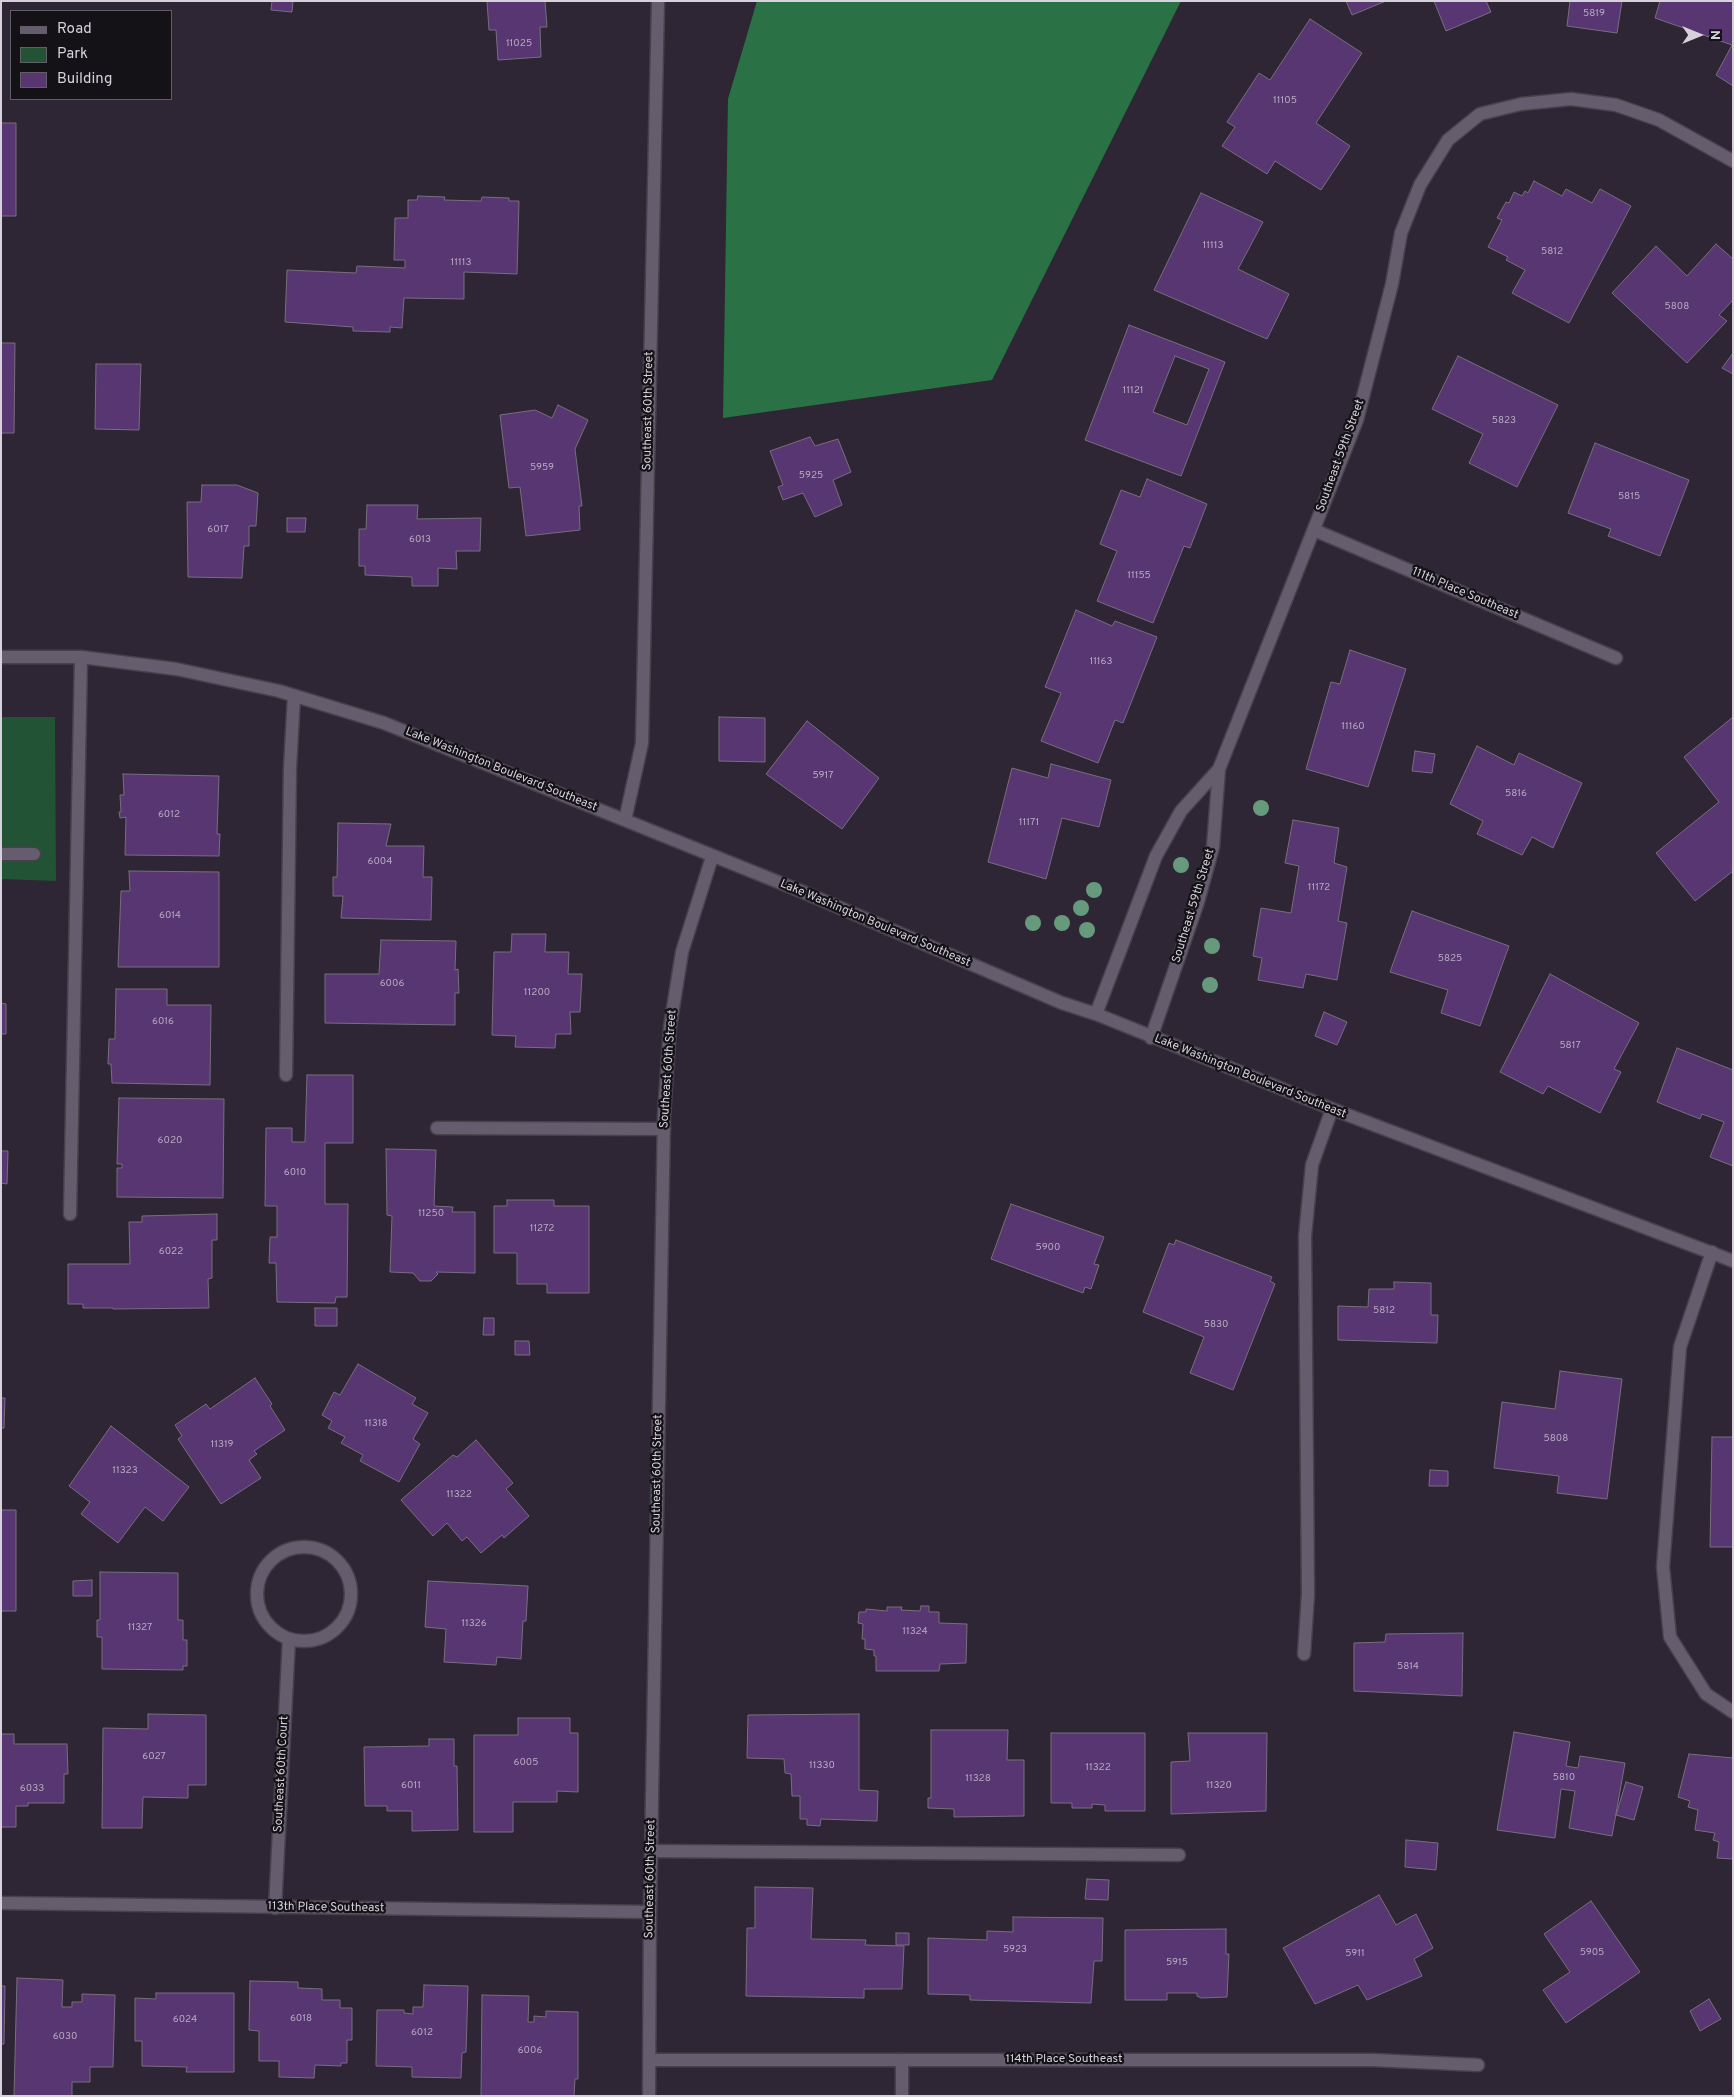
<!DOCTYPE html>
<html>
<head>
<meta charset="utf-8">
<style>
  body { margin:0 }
  #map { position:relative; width:1734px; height:2097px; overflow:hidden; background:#2e2634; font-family:Overpass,sans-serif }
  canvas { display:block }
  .frame { position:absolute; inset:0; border:2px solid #d6d1da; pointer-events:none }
  .legend { position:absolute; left:10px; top:10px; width:162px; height:90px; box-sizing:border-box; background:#141117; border:1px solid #625e65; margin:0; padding:6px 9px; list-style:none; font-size:15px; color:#d6d1da }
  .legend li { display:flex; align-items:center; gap:10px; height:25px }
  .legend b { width:25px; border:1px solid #625e65 }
  .north { position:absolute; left:1674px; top:10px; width:50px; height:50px; -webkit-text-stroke:4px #141117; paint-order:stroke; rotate:90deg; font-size:14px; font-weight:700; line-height:20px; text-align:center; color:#d6d1da }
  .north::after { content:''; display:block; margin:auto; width:18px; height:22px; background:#d6d1da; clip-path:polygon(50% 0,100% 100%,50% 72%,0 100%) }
</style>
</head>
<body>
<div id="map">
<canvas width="1734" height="2097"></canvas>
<div class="frame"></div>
<ul class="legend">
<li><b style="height:6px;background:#655d6d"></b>Road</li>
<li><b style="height:14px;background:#215334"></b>Park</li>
<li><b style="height:14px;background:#573671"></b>Building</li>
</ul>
<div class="north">N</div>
</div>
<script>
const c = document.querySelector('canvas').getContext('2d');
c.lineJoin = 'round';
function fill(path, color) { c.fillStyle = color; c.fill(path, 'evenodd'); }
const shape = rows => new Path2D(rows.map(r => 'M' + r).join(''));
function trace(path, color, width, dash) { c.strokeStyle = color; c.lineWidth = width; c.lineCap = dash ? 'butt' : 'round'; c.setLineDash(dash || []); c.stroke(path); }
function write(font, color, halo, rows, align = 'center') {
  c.font = font + ' Overpass,sans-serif'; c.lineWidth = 4.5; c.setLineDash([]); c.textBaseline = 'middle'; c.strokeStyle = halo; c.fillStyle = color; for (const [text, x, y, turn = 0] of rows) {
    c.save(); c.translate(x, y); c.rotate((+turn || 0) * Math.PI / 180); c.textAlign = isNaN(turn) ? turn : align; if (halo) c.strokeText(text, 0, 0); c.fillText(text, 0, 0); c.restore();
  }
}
const green = shape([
  [1,717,55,717,56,881,1,879]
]);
const forest = shape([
  [757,1,1181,1,992,380,723,418,728,99]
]);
const building = shape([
  [272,1,293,1,292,12,271,10,272,1],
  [487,1,545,1,547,27,540,27,541,57,498,60,496,30,489,30,487,1],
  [1346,1,1386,1,1352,15,1346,1],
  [1434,1,1486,1,1491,12,1446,31,1434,1],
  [1570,1,1622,1,1617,33,1567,26,1570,1],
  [1660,1,1733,1,1733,86,1716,75,1732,45,1655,18,1660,1],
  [1310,19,1362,53,1316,123,1350,146,1321,190,1275,161,1267,174,1222,146,1235,127,1227,122,1259,73,1270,80,1310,19],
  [1,123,16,123,16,216,1,216,1,123],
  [1534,181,1562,196,1566,189,1592,203,1600,189,1631,206,1569,323,1512,293,1525,270,1506,260,1508,257,1488,247,1502,220,1497,218,1506,202,1509,203,1514,192,1522,196,1525,191,1528,193,1534,181],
  [1201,193,1263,222,1238,269,1289,294,1267,339,1154,290,1201,193],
  [418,196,445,197,444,200,481,201,482,197,509,198,509,201,519,201,517,274,464,272,464,299,404,298,402,328,390,327,390,332,353,331,353,327,285,322,287,270,356,273,357,266,405,268,405,260,394,260,395,218,408,218,408,200,417,200,418,196],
  [1716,244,1733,259,1733,300,1719,315,1727,321,1687,363,1612,293,1656,246,1687,276,1716,244],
  [1129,325,1225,362,1181,476,1085,440,1129,325],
  [1175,356,1209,369,1187,425,1153,412,1175,356],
  [1,343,15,343,14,433,1,433,1,343],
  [1733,353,1733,374,1722,368,1733,353],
  [1458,356,1558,405,1517,487,1469,463,1483,434,1432,409,1458,356],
  [96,364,141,364,139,430,95,429,96,364],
  [558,405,588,420,575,449,582,506,579,506,580,530,526,536,520,487,509,488,500,415,535,410,552,418,558,405],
  [810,437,815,446,838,439,851,472,833,480,842,505,815,517,803,493,783,500,778,487,783,485,770,451,810,437],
  [1595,443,1689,480,1660,556,1608,536,1611,529,1568,513,1595,443],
  [1147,479,1207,504,1190,548,1184,546,1153,623,1097,601,1117,551,1100,544,1121,490,1140,497,1147,479],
  [202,485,237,485,258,493,256,526,249,526,249,546,244,546,242,578,188,577,187,502,201,502,202,485],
  [367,505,418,505,417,519,481,518,480,551,456,551,457,569,438,568,438,586,412,586,412,577,365,575,365,566,359,566,359,529,366,529,367,505],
  [287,518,306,518,305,532,287,532,287,518],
  [1076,610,1112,626,1115,621,1157,637,1123,723,1115,720,1098,763,1041,741,1061,693,1045,687,1076,610],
  [1350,650,1406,669,1368,787,1306,769,1331,682,1340,684,1350,650],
  [719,717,765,718,765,762,719,761,719,717],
  [1733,717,1733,871,1695,901,1656,853,1719,802,1684,757,1733,717],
  [807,721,879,778,842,829,766,774,807,721],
  [1477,746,1514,765,1519,753,1582,783,1553,848,1532,837,1522,855,1477,834,1483,821,1450,804,1477,746],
  [1415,751,1435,754,1432,773,1412,771,1415,751],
  [1051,764,1111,780,1099,827,1062,818,1046,879,988,862,1012,768,1048,778,1051,764],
  [123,774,219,776,217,834,220,834,219,856,125,855,126,817,120,818,119,812,121,812,120,795,124,795,123,774],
  [1293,820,1339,828,1334,863,1347,867,1338,921,1347,923,1337,980,1306,974,1303,988,1258,980,1262,958,1253,956,1261,908,1291,913,1299,866,1285,863,1293,820],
  [338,823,391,824,386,846,424,846,423,877,432,877,431,920,341,918,343,896,333,896,333,877,337,877,338,823],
  [129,871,219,872,219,967,118,967,121,891,130,891,129,871],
  [1412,911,1509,946,1480,1026,1441,1013,1448,990,1390,972,1412,911],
  [512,934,546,934,545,952,569,952,568,974,582,974,580,1012,570,1012,571,1034,556,1034,555,1048,515,1047,516,1036,492,1035,494,952,511,952,512,934],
  [381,940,456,941,455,970,458,969,459,993,455,993,455,1025,325,1023,325,974,379,974,381,940],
  [1550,974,1639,1023,1614,1069,1621,1072,1600,1113,1548,1086,1543,1094,1500,1072,1550,974],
  [116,989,167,989,167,1005,211,1005,210,1085,112,1083,111,1064,108,1064,109,1039,115,1039,116,989],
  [1,1003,6,1004,6,1034,1,1034,1,1003],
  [1324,1012,1347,1022,1337,1045,1315,1036,1324,1012],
  [1677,1048,1733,1070,1733,1166,1710,1157,1724,1122,1702,1114,1700,1119,1657,1102,1677,1048],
  [307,1075,353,1075,353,1143,325,1143,325,1204,348,1204,347,1297,336,1297,335,1303,277,1302,276,1263,269,1263,270,1237,277,1237,277,1206,265,1206,266,1128,292,1128,292,1142,305,1142,307,1075],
  [119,1098,224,1099,223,1198,117,1197,117,1168,122,1168,122,1164,117,1164,119,1098],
  [386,1149,436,1150,434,1206,453,1207,452,1212,475,1212,475,1273,436,1272,438,1274,431,1281,420,1281,413,1273,390,1272,392,1216,387,1215,386,1149],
  [1,1151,8,1151,7,1184,1,1183,1,1151],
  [507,1200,554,1200,554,1206,589,1206,589,1293,547,1293,547,1284,517,1284,517,1253,494,1253,494,1206,507,1206,507,1200],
  [1011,1204,1104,1237,1094,1264,1099,1265,1091,1289,1085,1287,1083,1293,991,1259,1011,1204],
  [217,1214,217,1240,212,1240,212,1278,208,1279,209,1308,113,1309,113,1308,83,1308,83,1304,68,1304,68,1264,130,1264,129,1222,142,1222,142,1216,217,1214],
  [1176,1240,1272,1277,1270,1281,1275,1284,1233,1390,1190,1373,1204,1337,1143,1312,1169,1243,1174,1245,1176,1240],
  [1394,1282,1431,1283,1431,1315,1438,1315,1437,1343,1338,1340,1338,1306,1368,1307,1369,1289,1394,1289,1394,1282],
  [315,1308,337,1308,337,1326,315,1326,315,1308],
  [484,1318,494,1318,494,1335,483,1335,484,1318],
  [515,1341,529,1341,530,1355,515,1355,515,1341],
  [358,1364,416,1398,412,1404,428,1413,413,1439,420,1444,399,1482,360,1461,363,1455,341,1443,345,1437,328,1428,332,1421,322,1415,334,1392,340,1395,358,1364],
  [1560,1371,1622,1379,1607,1499,1557,1493,1559,1476,1494,1468,1502,1402,1555,1409,1560,1371],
  [255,1378,272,1404,270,1406,285,1430,254,1451,257,1454,249,1460,261,1478,221,1504,178,1439,182,1436,175,1425,206,1404,210,1409,255,1378],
  [1,1398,5,1398,4,1428,1,1428,1,1398],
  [111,1426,189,1487,163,1521,145,1507,118,1543,81,1514,90,1502,69,1486,111,1426],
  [1712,1437,1733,1437,1733,1547,1710,1547,1712,1437],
  [476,1440,513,1483,506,1489,529,1516,504,1538,502,1535,481,1553,467,1537,462,1541,447,1523,433,1536,401,1500,453,1455,457,1457,476,1440],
  [1430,1470,1448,1471,1448,1486,1429,1486,1430,1470],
  [1,1510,16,1510,16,1611,1,1611,1,1510],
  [100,1572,178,1573,178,1620,183,1620,183,1640,187,1640,187,1666,183,1666,183,1670,102,1669,102,1637,97,1637,97,1620,100,1620,100,1572],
  [92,1580,92,1596,73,1596,73,1581,92,1580],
  [428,1581,528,1586,526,1621,523,1621,521,1659,497,1657,496,1665,444,1662,446,1629,425,1627,428,1581],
  [921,1606,929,1606,929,1612,939,1612,939,1623,967,1624,966,1663,940,1664,939,1671,876,1671,876,1656,874,1656,874,1650,865,1649,865,1639,862,1639,863,1624,858,1623,859,1612,866,1612,866,1609,887,1611,887,1607,902,1607,901,1610,920,1611,921,1606],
  [1463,1633,1462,1696,1354,1691,1354,1643,1385,1642,1386,1634,1463,1633],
  [148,1714,206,1715,206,1785,188,1785,188,1798,143,1797,142,1828,102,1828,103,1728,148,1729,148,1714],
  [859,1714,859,1790,878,1791,877,1821,821,1819,820,1826,807,1825,807,1819,800,1819,800,1796,792,1796,791,1774,785,1773,784,1759,747,1758,748,1715,859,1714],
  [518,1718,570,1718,570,1733,578,1733,578,1792,557,1791,557,1802,513,1802,513,1832,474,1832,474,1735,518,1735,518,1718],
  [931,1730,1008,1730,1007,1760,1024,1760,1024,1816,954,1817,954,1809,928,1808,928,1798,931,1798,931,1730],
  [1514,1732,1570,1742,1566,1766,1578,1768,1580,1756,1625,1763,1612,1836,1569,1828,1575,1791,1561,1789,1555,1838,1497,1830,1514,1732],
  [1051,1733,1145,1733,1145,1811,1105,1811,1105,1805,1092,1804,1092,1808,1072,1808,1072,1803,1051,1803,1051,1733],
  [1188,1733,1267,1733,1266,1811,1171,1814,1171,1762,1190,1761,1188,1733],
  [1,1734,14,1734,14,1744,67,1744,68,1774,64,1774,64,1803,28,1803,28,1806,16,1806,16,1827,1,1827,1,1734],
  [429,1739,454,1739,454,1766,457,1766,458,1830,412,1831,412,1811,387,1811,387,1806,365,1806,364,1747,429,1746,429,1739],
  [1689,1754,1733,1758,1733,1859,1717,1858,1719,1842,1713,1840,1715,1833,1695,1830,1698,1810,1688,1807,1690,1801,1678,1797,1689,1754],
  [1626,1782,1643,1787,1634,1820,1616,1815,1626,1782],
  [1406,1840,1438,1843,1436,1870,1405,1867,1406,1840],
  [1087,1879,1109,1880,1108,1900,1085,1899,1087,1879],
  [755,1887,813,1888,811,1939,866,1940,865,1945,904,1946,902,1989,864,1989,864,1998,746,1996,747,1928,755,1928,755,1887],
  [1379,1895,1396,1925,1416,1914,1433,1948,1414,1959,1422,1976,1367,2000,1358,1985,1315,2004,1283,1948,1379,1895],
  [1591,1901,1640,1972,1566,2023,1543,1990,1570,1972,1544,1934,1591,1901],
  [1013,1917,1103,1918,1102,1961,1094,1961,1091,2003,970,2000,970,1995,928,1994,928,1938,987,1940,987,1931,1013,1932,1013,1917],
  [1226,1929,1226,1954,1229,1954,1227,1997,1201,1998,1197,1996,1197,1993,1167,1993,1167,2000,1125,2000,1125,1930,1226,1929],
  [896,1933,909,1933,909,1945,896,1945,896,1933],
  [17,1978,63,1980,62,2007,72,2007,72,2002,82,2002,82,1994,115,1995,113,2067,90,2067,90,2082,72,2082,72,2096,14,2096,17,1978],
  [250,1981,298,1982,298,1988,322,1989,322,2000,340,2000,340,2008,352,2008,352,2040,347,2040,347,2063,341,2063,341,2066,315,2065,314,2078,279,2077,279,2061,259,2061,259,2031,249,2030,250,1981],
  [424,1985,468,1986,466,2052,462,2053,461,2078,412,2077,412,2067,376,2066,377,2010,404,2010,404,2013,413,2014,413,2007,423,2007,424,1985],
  [1,1986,5,1986,4,2044,1,2044,1,1986],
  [156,1993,234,1993,234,2072,186,2072,187,2067,142,2066,142,2041,135,2041,135,1998,156,1999,156,1993],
  [482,1995,529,1996,528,2022,534,2022,534,2016,546,2017,546,2011,578,2012,578,2079,575,2079,574,2096,481,2096,482,1995],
  [1709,1999,1721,2019,1700,2031,1690,2011,1709,1999]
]);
const service = shape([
  [1,854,34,854],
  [286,1075,290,768,294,696],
  [437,1128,664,1129],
  [70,1214,81,657],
  [1712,1252,1680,1347,1663,1567,1670,1637,1706,1694,1733,1712],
  [902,2096,902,2060]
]);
const minor = shape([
  [1314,530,1616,658],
  [625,820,642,743,658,1],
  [1096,1014,1156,856,1181,811,1219,769],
  [1151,1038,1198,902,1213,847,1219,769,1357,420,1392,284,1401,233,1420,185,1448,140,1480,114,1521,104,1571,99,1616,105,1659,120,1733,161],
  '257 1594a47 47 0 1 1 94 0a47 47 0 1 1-94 0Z',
  [1304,1654,1308,1594,1305,1236,1312,1165,1332,1109],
  [651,1851,1179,1855],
  [1,1903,650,1912],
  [275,1908,289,1639],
  [650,2060,1373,2060,1478,2065]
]);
const tertiary = shape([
  [649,2096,650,1912,664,1116,670,1027,682,952,712,857]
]);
const secondary = shape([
  [1,657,81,657,176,669,279,691,384,723,803,892,1062,1003,1096,1014,1332,1109,1733,1261]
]);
const trees = [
  [1261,808],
  [1181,865],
  [1094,890],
  [1081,908],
  [1033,923],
  [1062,923],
  [1087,930],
  [1212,946],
  [1210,985]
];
const numberNames = [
  ["5819",1594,14],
  ["11025",519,44],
  ["11105",1285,101],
  ["11113",1213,246],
  ["5812",1552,252],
  ["11113",461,263],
  ["5808",1677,307],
  ["11121",1133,391],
  ["5823",1504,421],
  ["5959",542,468],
  ["5925",811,476],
  ["5815",1629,497],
  ["6017",218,530],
  ["6013",420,540],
  ["11155",1139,576],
  ["11163",1101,662],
  ["11160",1353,727],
  ["5917",823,776],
  ["5816",1516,794],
  ["6012",169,815],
  ["11171",1029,823],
  ["6004",380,862],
  ["11172",1319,888],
  ["6014",170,916],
  ["5825",1450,959],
  ["6006",392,984],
  ["11200",537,993],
  ["6016",163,1022],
  ["5817",1570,1046],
  ["6020",170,1141],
  ["6010",295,1173],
  ["11250",431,1214],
  ["11272",542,1229],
  ["5900",1048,1248],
  ["6022",171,1252],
  ["5812",1384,1311],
  ["5830",1216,1325],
  ["11318",376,1424],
  ["5808",1556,1439],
  ["11319",222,1445],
  ["11323",125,1471],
  ["11322",459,1495],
  ["11326",474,1624],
  ["11327",140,1628],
  ["11324",915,1632],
  ["5814",1408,1667],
  ["6027",154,1757],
  ["6005",526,1763],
  ["11330",822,1766],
  ["11322",1098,1768],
  ["5810",1564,1778],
  ["11328",978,1779],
  ["6011",411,1786],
  ["11320",1219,1786],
  ["6033",32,1789],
  ["5923",1015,1950],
  ["5905",1592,1953],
  ["5911",1355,1954],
  ["5915",1177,1963],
  ["6018",301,2019],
  ["6024",185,2020],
  ["6012",422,2033],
  ["6030",65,2037],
  ["6006",530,2051]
];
const streetNames = [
  ["Southeast 60th Street",649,411,-89],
  ["Southeast 59th Street",1341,456,-70],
  ["111th Place Southeast",1465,594,23],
  ["Lake Washington Boulevard Southeast",501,770,22],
  ["Southeast 59th Street",1194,906,-73],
  ["Lake Washington Boulevard Southeast",875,924,23],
  ["Southeast 60th Street",669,1069,-86],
  ["Lake Washington Boulevard Southeast",1250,1077,22],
  ["Southeast 60th Street",658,1474,-89],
  ["Southeast 60th Court",282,1774,-87],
  ["Southeast 60th Street",651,1879,-89],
  ["113th Place Southeast",326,1908,1],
  ["114th Place Southeast",1064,2060]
];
fill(green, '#215334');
fill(forest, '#2a7246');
fill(building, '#573671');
trace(building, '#776e7f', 1);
trace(service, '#48414d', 15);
trace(minor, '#48414d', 15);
trace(tertiary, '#48414d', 15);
trace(secondary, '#48414d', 15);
trace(service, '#655d6d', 12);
trace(minor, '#655d6d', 12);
trace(tertiary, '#655d6d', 12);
trace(secondary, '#655d6d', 12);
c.fillStyle = '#679a7c';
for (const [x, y] of trees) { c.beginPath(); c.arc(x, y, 8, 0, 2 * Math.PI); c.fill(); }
write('10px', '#b6aac0', null, numberNames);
write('12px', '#d6d1da', '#141117', streetNames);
</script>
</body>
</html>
